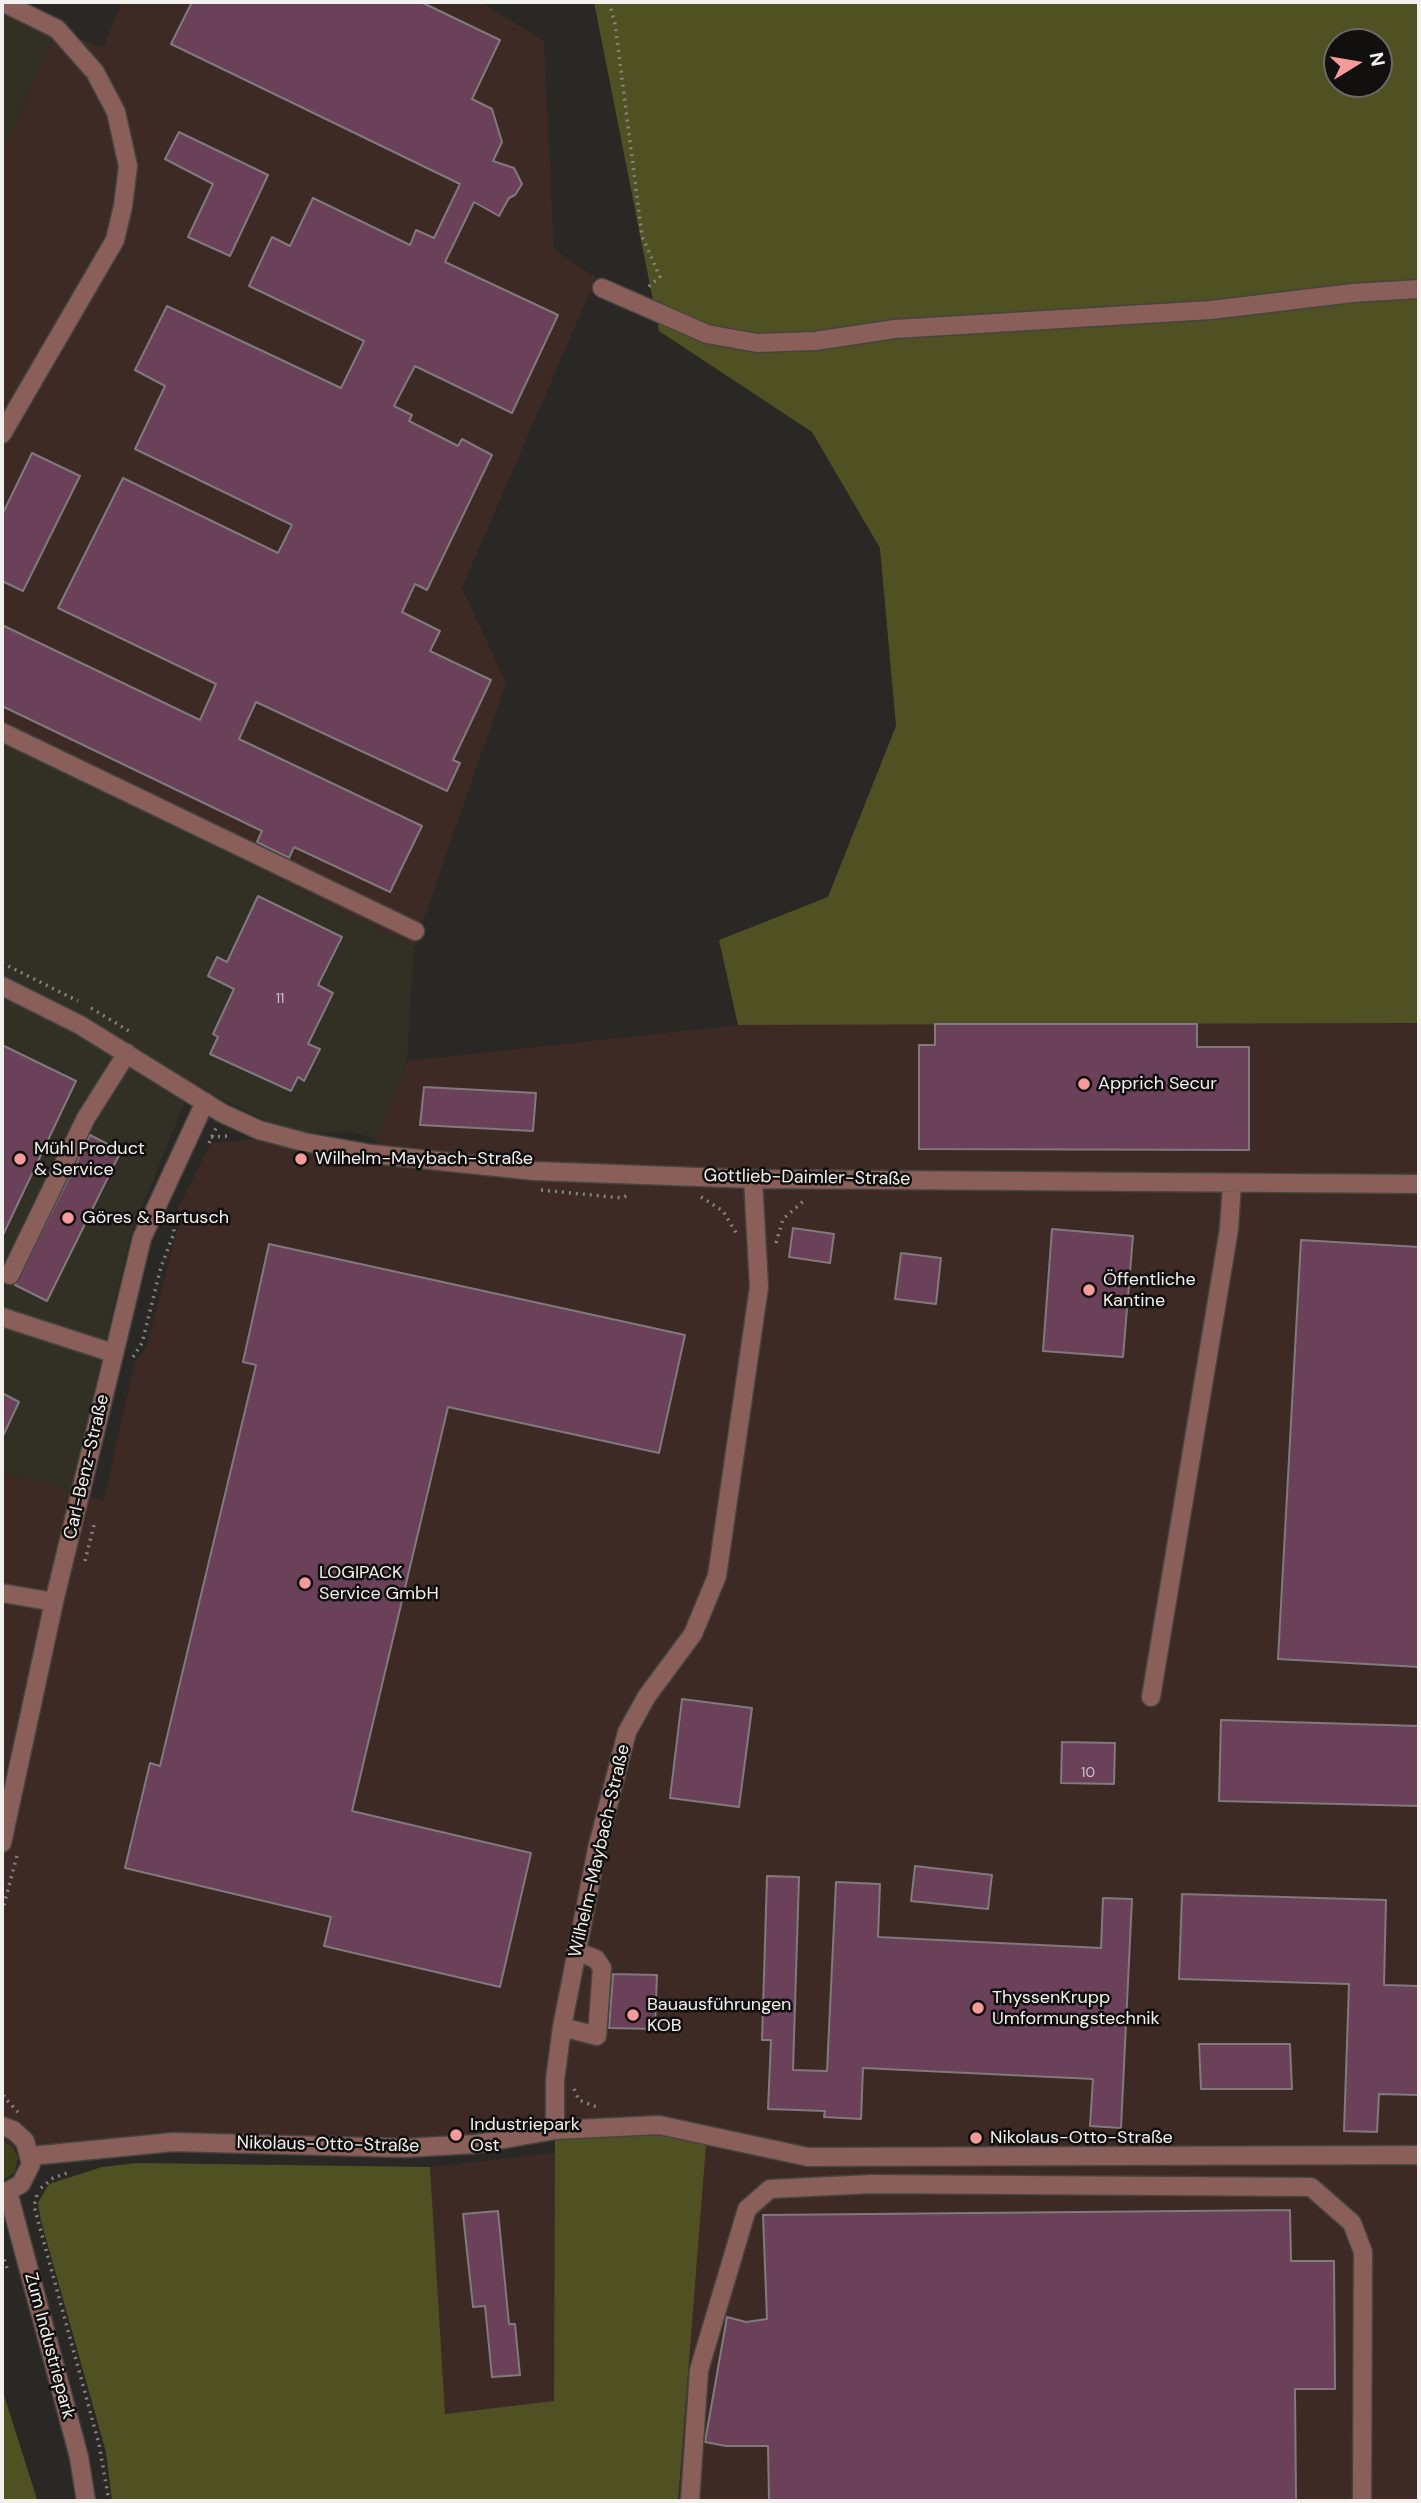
<!DOCTYPE html>
<html>
<head>
<meta charset="utf-8">
<style>
  body { margin:0 }
  #map { position:relative; width:1421px; height:2503px; overflow:hidden; background:#292824; font-family:"DM Sans",sans-serif }
  canvas { display:block }
  .frame { position:absolute; inset:0; border:4px solid #f2f1ee; pointer-events:none }
  .north { position:absolute; left:1323px; top:28px; width:70px; height:70px; box-sizing:border-box; background:#11100f; border:2px solid #6b6a68; border-radius:50%; rotate:79deg; font-size:19px; font-weight:700; line-height:28px; text-align:center; color:#f2f1ee }
  .north::after { content:''; display:block; margin:auto; width:24px; height:32px; background:#f59b9b; clip-path:polygon(50% 0,100% 100%,50% 72%,0 100%) }
</style>
</head>
<body>
<div id="map">
<canvas width="1421" height="2503"></canvas>
<div class="frame"></div>
<div class="north">N</div>
</div>
<script>
const c = document.querySelector('canvas').getContext('2d');
c.lineJoin = 'round';
function fill(path, color) { c.fillStyle = color; c.fill(path, 'evenodd'); }
const shape = rows => new Path2D(rows.map(r => 'M' + r).join(''));
function trace(path, color, width, dash) { c.strokeStyle = color; c.lineWidth = width; c.lineCap = dash ? 'butt' : 'round'; c.setLineDash(dash || []); c.stroke(path); }
function write(font, color, halo, rows, align = 'center') {
  c.font = font + ' "DM Sans",sans-serif'; c.lineWidth = 5; c.setLineDash([]); c.textBaseline = 'middle'; c.strokeStyle = halo; c.fillStyle = color; for (const [text, x, y, turn = 0] of rows) {
    c.save(); c.translate(x, y); c.rotate((+turn || 0) * Math.PI / 180); c.textAlign = isNaN(turn) ? turn : align; if (halo) c.strokeText(text, 0, 0); c.fillText(text, 0, 0); c.restore();
  }
}
const built = shape([
  [2,2,57,29,2,154],
  [2,738,414,947,407,1061,378,1139,348,1131,309,1134,264,1120,192,1084,130,1237,70,1491,2,1472]
]);
const industrial = shape([
  [122,2,481,2,544,41,554,249,596,278,462,588,506,683,414,947,2,738,2,154,57,29,103,48],
  [1419,1023,1419,2501,678,2501,707,2134,659,2125,344,2148,173,2142,2,2150,2,1472,104,1500,135,1361,146,1349,178,1227,178,1209,211,1143,284,1137,372,1153,407,1061,738,1025],
  [555,2153,554,2402,444,2414,430,2167]
]);
const green = shape([
  [2,2140,14,2149,18,2158,15,2172,2,2181]
]);
const forest = shape([
  [594,2,1419,2,1419,1023,738,1025,719,940,828,897,896,726,880,548,812,432,659,331],
  [1337,42,1379,42,1379,84,1337,84],
  [555,2130,707,2133,678,2501,112,2501,106,2452,41,2221,38,2203,49,2184,102,2167,137,2163,430,2167,445,2414,554,2401],
  [2,2389,36,2496,37,2501,2,2501]
]);
const building = shape([
  [192,2,421,2,500,40,472,99,492,109,502,142,493,161,514,168,522,184,515,195,509,198,499,216,474,202,445,262,558,315,512,413,415,366,394,406,412,415,409,421,458,446,462,439,492,455,427,590,415,584,402,612,440,631,430,651,491,680,453,760,460,763,447,791,256,702,239,739,422,826,390,892,294,847,289,858,257,842,262,831,2,706,2,625,200,720,216,684,58,608,123,478,278,553,292,525,135,449,165,386,135,370,167,306,341,388,364,341,249,286,272,237,290,246,313,198,410,245,416,230,434,238,460,184,171,44,192,2],
  [179,132,268,175,230,256,188,237,213,184,165,159,179,132],
  [32,453,80,476,23,591,2,581,2,515,32,453],
  [258,896,342,937,318,985,333,993,308,1044,320,1049,304,1081,298,1077,291,1091,210,1054,218,1037,213,1034,234,989,208,976,217,957,227,962,258,896],
  [935,1024,1197,1024,1197,1047,1249,1047,1249,1150,919,1149,919,1045,935,1045,935,1024],
  [2,1045,76,1081,2,1237,2,1045],
  [424,1087,536,1093,533,1131,420,1125,424,1087],
  [90,1135,121,1151,47,1301,15,1285,90,1135],
  [793,1228,834,1234,830,1263,789,1257,793,1228],
  [1052,1229,1133,1236,1123,1357,1043,1351,1052,1229],
  [1301,1240,1419,1247,1419,1667,1278,1659,1301,1240],
  [269,1244,685,1335,659,1453,448,1407,352,1811,531,1853,500,1987,324,1946,331,1917,125,1868,150,1763,160,1766,256,1365,243,1362,269,1244],
  [901,1253,941,1258,936,1304,895,1299,901,1253],
  [2,1393,19,1402,2,1438,2,1393],
  [682,1699,752,1708,739,1807,670,1798,682,1699],
  [1221,1720,1419,1726,1419,1806,1219,1801,1221,1720],
  [1062,1742,1115,1743,1114,1784,1061,1783,1062,1742],
  [915,1866,992,1875,988,1909,911,1901,915,1866],
  [767,1876,799,1877,793,2070,827,2071,836,1882,880,1884,878,1937,1101,1948,1103,1898,1132,1899,1121,2128,1090,2126,1093,2079,863,2068,861,2119,824,2117,825,2111,768,2109,771,2040,762,2040,767,1876],
  [1182,1894,1386,1900,1384,1985,1419,1986,1419,2095,1379,2094,1377,2132,1344,2131,1349,1984,1179,1979,1182,1894],
  [613,1974,657,1975,655,2029,609,2028,613,1974],
  [1199,2044,1290,2044,1292,2089,1201,2089,1199,2044],
  [1290,2210,1291,2261,1334,2261,1335,2389,1295,2389,1296,2501,769,2501,768,2446,726,2446,705,2442,727,2317,746,2322,767,2319,763,2215,1290,2210],
  [498,2211,509,2324,515,2324,520,2375,492,2377,485,2306,473,2307,463,2214,498,2211]
]);
const path = shape([
  [609,2,615,24,642,236,660,277,647,288],
  [2,963,78,1001],
  [91,1008,129,1031],
  [211,1137,228,1136],
  [209,1143,216,1128],
  [541,1190,622,1198,630,1194],
  [701,1197,723,1211,738,1236],
  [776,1243,783,1219,806,1199],
  [133,1357,142,1343,161,1267,174,1233,173,1215],
  [85,1561,95,1521],
  [2,1912,18,1852],
  [2,2088,4,2097,18,2112],
  [574,2089,579,2100,599,2108],
  [41,2188,53,2178,70,2172],
  [37,2195,34,2206,99,2444,109,2501],
  [2,2253,7,2268]
]);
const minor = shape([
  [2,2,57,29,95,72,116,112,128,166,123,206,115,240,2,434],
  [602,288,707,334,757,343,815,341,895,329,1211,310,1353,293,1419,289],
  [2,732,415,931],
  [2,986,80,1025,222,1113,259,1130,304,1142,372,1154,535,1171,753,1179,1419,1184],
  [10,1275,86,1118,127,1053],
  [2,1317,113,1353],
  [2,1593,54,1602],
  [1151,1697,1229,1229,1232,1183],
  [2,1843,54,1602,142,1238,205,1102],
  [562,2027,597,2036,602,1968,596,1959,576,1951],
  [2,2126,13,2130,25,2141,31,2164,21,2184,2,2194],
  [555,2130,555,2080,562,2027,597,1849,627,1732,647,1696,693,1634,717,1576,759,1287,753,1179],
  [31,2156,173,2142,405,2148,476,2144,555,2130,659,2125,808,2157,1419,2155],
  [8,2192,79,2457,86,2501],
  [690,2501,699,2370,747,2209,770,2189,872,2184,1311,2187,1352,2223,1363,2252,1362,2501]
]);
const markers = [
  [1084,1084,7,"#f59b9b"],
  [20,1159,7,"#f59b9b"],
  [301,1159,7,"#f59b9b"],
  [68,1218,7,"#f59b9b"],
  [1089,1290,7,"#f59b9b"],
  [305,1583,7,"#f59b9b"],
  [978,2008,7,"#f59b9b"],
  [633,2015,7,"#f59b9b"],
  [456,2135,7,"#f59b9b"],
  [976,2138,7,"#f59b9b"]
];
const numberNames = [
  ["11",280,999],
  ["10",1088,1773]
];
const poiNames = [
  ["Apprich Secur",1098,1084],
  ["Mühl Product",34,1149],
  ["& Service",34,1170],
  ["Wilhelm-Maybach-Straße",315,1159],
  ["Göres & Bartusch",82,1218],
  ["Öffentliche",1103,1280],
  ["Kantine",1103,1301],
  ["LOGIPACK",319,1573],
  ["Service GmbH",319,1594],
  ["ThyssenKrupp",992,1998],
  ["Umformungstechnik",992,2019],
  ["Bauausführungen",647,2005],
  ["KOB",647,2026],
  ["Industriepark",470,2125],
  ["Ost",470,2146],
  ["Nikolaus-Otto-Straße",990,2138]
];
const streetNames = [
  ["Gottlieb-Daimler-Straße",807,1178,1],
  ["Carl-Benz-Straße",87,1467,-77],
  ["Wilhelm-Maybach-Straße",600,1851,-77],
  ["Nikolaus-Otto-Straße",328,2145,1],
  ["Zum Industriepark",49,2346,75]
];
fill(built, '#322f25');
fill(industrial, '#3d2a24');
fill(green, '#3e3f18');
fill(forest, '#505123');
fill(building, '#6b4159');
trace(building, '#7f7a7d', 2);
trace(minor, '#454440', 21);
trace(path, '#83827e', 3.5, [2, 5]);
trace(minor, '#8a5f59', 18);
for (const [x, y, r, color] of markers) { const dot = new Path2D(); dot.arc(x, y, r, 0, 2 * Math.PI); c.fillStyle = color; c.fill(dot); trace(dot, '#11100f', 2.5); }
write('14px', '#d0c5c9', null, numberNames);
write('18px', '#f2f1ee', '#11100f', poiNames, 'left');
write('18px', '#f2f1ee', '#11100f', streetNames);
</script>
</body>
</html>
